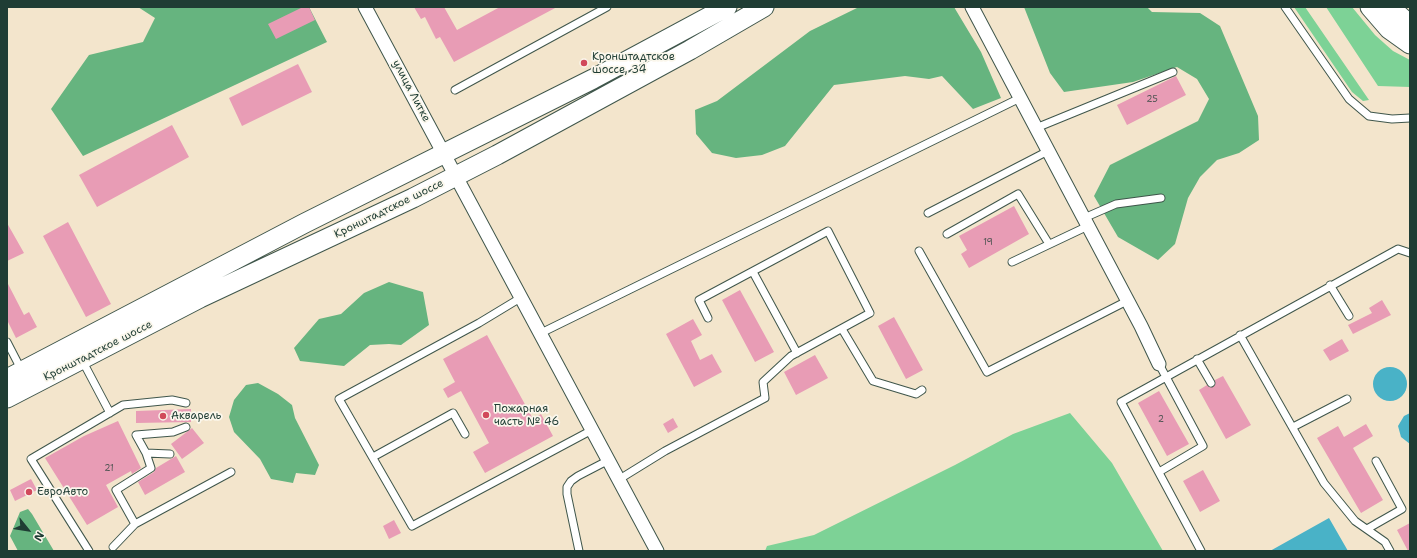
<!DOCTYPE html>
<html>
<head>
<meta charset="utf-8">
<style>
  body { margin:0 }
  #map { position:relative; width:1417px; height:558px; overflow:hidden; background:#f3e5cc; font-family:"Shantell Sans",sans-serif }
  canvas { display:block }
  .frame { position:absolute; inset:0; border:8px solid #1f3d34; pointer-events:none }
  .north { position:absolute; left:8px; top:510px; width:40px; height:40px; -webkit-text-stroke:3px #fbf7ec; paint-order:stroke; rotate:120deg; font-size:11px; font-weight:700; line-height:16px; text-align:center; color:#1f3d34 }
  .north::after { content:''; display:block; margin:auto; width:14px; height:18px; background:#1f3d34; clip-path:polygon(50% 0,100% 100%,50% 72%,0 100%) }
</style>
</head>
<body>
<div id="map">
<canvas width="1417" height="558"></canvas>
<div class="frame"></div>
<div class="north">N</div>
</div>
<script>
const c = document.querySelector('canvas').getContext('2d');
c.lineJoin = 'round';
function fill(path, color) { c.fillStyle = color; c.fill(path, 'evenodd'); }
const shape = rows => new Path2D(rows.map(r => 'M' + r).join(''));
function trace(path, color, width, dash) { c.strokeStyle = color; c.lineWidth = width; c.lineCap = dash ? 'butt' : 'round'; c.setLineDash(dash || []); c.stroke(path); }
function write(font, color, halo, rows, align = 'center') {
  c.font = font + ' "Shantell Sans",sans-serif'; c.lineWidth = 3.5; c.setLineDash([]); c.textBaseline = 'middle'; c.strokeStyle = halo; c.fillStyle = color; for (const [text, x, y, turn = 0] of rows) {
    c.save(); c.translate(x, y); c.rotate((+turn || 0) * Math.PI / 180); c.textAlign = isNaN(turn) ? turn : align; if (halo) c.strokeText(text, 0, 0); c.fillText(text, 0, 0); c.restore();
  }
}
const green = shape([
  [1294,7,1305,7,1369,100,1363,101,1352,92],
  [1326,7,1352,7,1375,35,1393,51,1410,60,1410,87,1378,86],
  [1070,413,1112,463,1163,551,765,551,767,546,814,535,955,465,1013,434]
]);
const forest = shape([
  [138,7,309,7,327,42,83,156,51,109,89,55,143,42,155,18],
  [859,7,954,7,981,52,1001,98,973,109,942,76,929,79,905,76,834,85,785,146,762,155,736,158,712,153,696,134,695,110,717,101,810,31],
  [1024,7,1147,7,1152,12,1200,13,1220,26,1258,116,1259,140,1239,153,1217,160,1200,177,1188,198,1175,244,1158,260,1118,237,1094,196,1110,165,1198,121,1209,99,1197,79,1177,67,1133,82,1064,92,1050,73],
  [389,282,423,292,429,325,401,345,389,344,370,345,344,366,300,361,294,348,319,319,341,314,364,293],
  [258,383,278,394,292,405,295,418,319,465,315,475,296,473,293,483,271,479,260,459,234,432,229,417,234,400,246,385],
  [28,509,32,514,54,551,18,551,10,536,20,512]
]);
const water = shape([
  '1373 384a17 17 0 1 1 34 0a17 17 0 1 1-34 0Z',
  [1410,413,1410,444,1401,437,1398,426,1404,416],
  [1329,518,1348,551,1270,551]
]);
const building = shape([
  [303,7,309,7,315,20,276,39,268,24],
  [414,7,444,7,457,30,500,7,557,7,454,62,440,37,436,39,425,17,421,19],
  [298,64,312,92,242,126,229,98],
  [1176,76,1186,95,1127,125,1117,105],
  [172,125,189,157,97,207,79,175],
  [1014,206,1029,234,969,268,961,254,967,250,959,236],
  [68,222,111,304,86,317,43,236],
  [7,223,24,253,7,261],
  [7,282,24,315,29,312,37,327,16,338,7,320],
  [740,290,774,352,755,362,722,300],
  [1382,300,1391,315,1353,334,1348,325,1372,313,1369,308],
  [894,317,923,370,906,379,878,326],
  [693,319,702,335,691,341,700,360,712,354,722,372,694,387,666,334],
  [487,335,533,419,541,414,553,436,485,473,473,452,489,443,461,391,448,398,443,389,455,382,443,359],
  [1342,339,1349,351,1330,361,1323,350],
  [815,355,828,378,796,395,784,372],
  [1223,376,1251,425,1226,439,1199,390,1207,385,1213,387,1215,385,1215,380],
  [1159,391,1189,444,1167,456,1138,403],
  [191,409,191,422,136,423,136,411],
  [673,418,678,427,668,433,663,424],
  [118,421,141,468,132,474,131,471,106,485,118,507,87,525,45,458,84,436],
  [1366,424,1373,436,1353,448,1383,500,1361,513,1317,438,1338,426,1344,437],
  [192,428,204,443,182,459,171,444],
  [176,456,185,472,145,495,138,482,154,472,156,468],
  [1203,470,1220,501,1200,512,1183,481],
  [31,479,37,490,15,501,10,490],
  [394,520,401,533,389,539,383,526],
  [1410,523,1410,551,1408,551,1397,530]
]);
const lane = shape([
  [1285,7,1349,99,1369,116,1392,119,1410,118],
  [455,90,607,7],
  [1036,128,1173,72],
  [928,213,1048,151],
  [1084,218,1116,204,1161,198],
  [947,234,1018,194,1049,244],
  [919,251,987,372,1127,301],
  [1012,262,1088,226],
  [753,272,797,353],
  [1330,285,1349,316],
  [522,297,479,323,339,399,412,526,592,430],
  [842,329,873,381,916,394,922,390],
  [541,333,1020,98],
  [1240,335,1324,483,1355,521,1385,542,1390,551],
  [7,342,22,371],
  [1197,359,1211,383],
  [82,360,110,413],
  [1159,364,1203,446,1159,472],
  [1293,427,1347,399],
  [146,453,136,435,173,432,186,427],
  [373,457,453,413,465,434],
  [618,480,665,451,765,398,763,382,791,356,870,313,828,231,699,300,708,318],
  [135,524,116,490,151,468,146,453,170,454],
  [1367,529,1402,509,1376,461],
  [113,547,135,524,231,472],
  [89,551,31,459,123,405,172,400,186,403],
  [579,551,567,494,567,487,571,481,578,476,607,461],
  [1201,551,1121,402,1398,249,1410,253]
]);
const street = shape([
  [365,7,657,551],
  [972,7,1141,326,1159,364]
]);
const secondary = shape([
  [1370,7,1389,29,1410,44],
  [1390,7,1410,25],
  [7,379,305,223,593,79,727,7],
  [7,398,200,298,413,198,497,155,690,50,764,7]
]);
const markers = [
  [584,63,4,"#d1495b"],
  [486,415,4,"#d1495b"],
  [163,416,4,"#d1495b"],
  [29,492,4,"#d1495b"]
];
const numberNames = [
  ["25",1152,100],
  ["19",988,243],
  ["2",1161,420],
  ["21",109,469]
];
const poiNames = [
  ["Кронштадтское",592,57],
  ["шоссе, 34",592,70],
  ["Пожарная",494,409],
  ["часть № 46",494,422],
  ["Акварель",171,416],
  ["ЕвроАвто",37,492]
];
const streetNames = [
  ["улица Литке",411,91,62],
  ["Кронштадтское шоссе",389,209,-26],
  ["Кронштадтское шоссе",98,351,-27]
];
fill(green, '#7dd296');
fill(forest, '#66b47f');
fill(water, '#49b2c7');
fill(building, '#e89cb5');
trace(lane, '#3f564b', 9);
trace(street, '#3f564b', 15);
trace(secondary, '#3f564b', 21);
trace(lane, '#fff', 7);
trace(street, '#fff', 13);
trace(secondary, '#fff', 19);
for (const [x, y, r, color] of markers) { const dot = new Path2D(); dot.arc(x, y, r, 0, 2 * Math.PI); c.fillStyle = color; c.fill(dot); trace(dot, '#fbf7ec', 1.5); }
write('9px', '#515554', null, numberNames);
write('11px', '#1f3d34', '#fbf7ec', poiNames, 'left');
write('11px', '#1f3d34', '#fbf7ec', streetNames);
</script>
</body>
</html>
